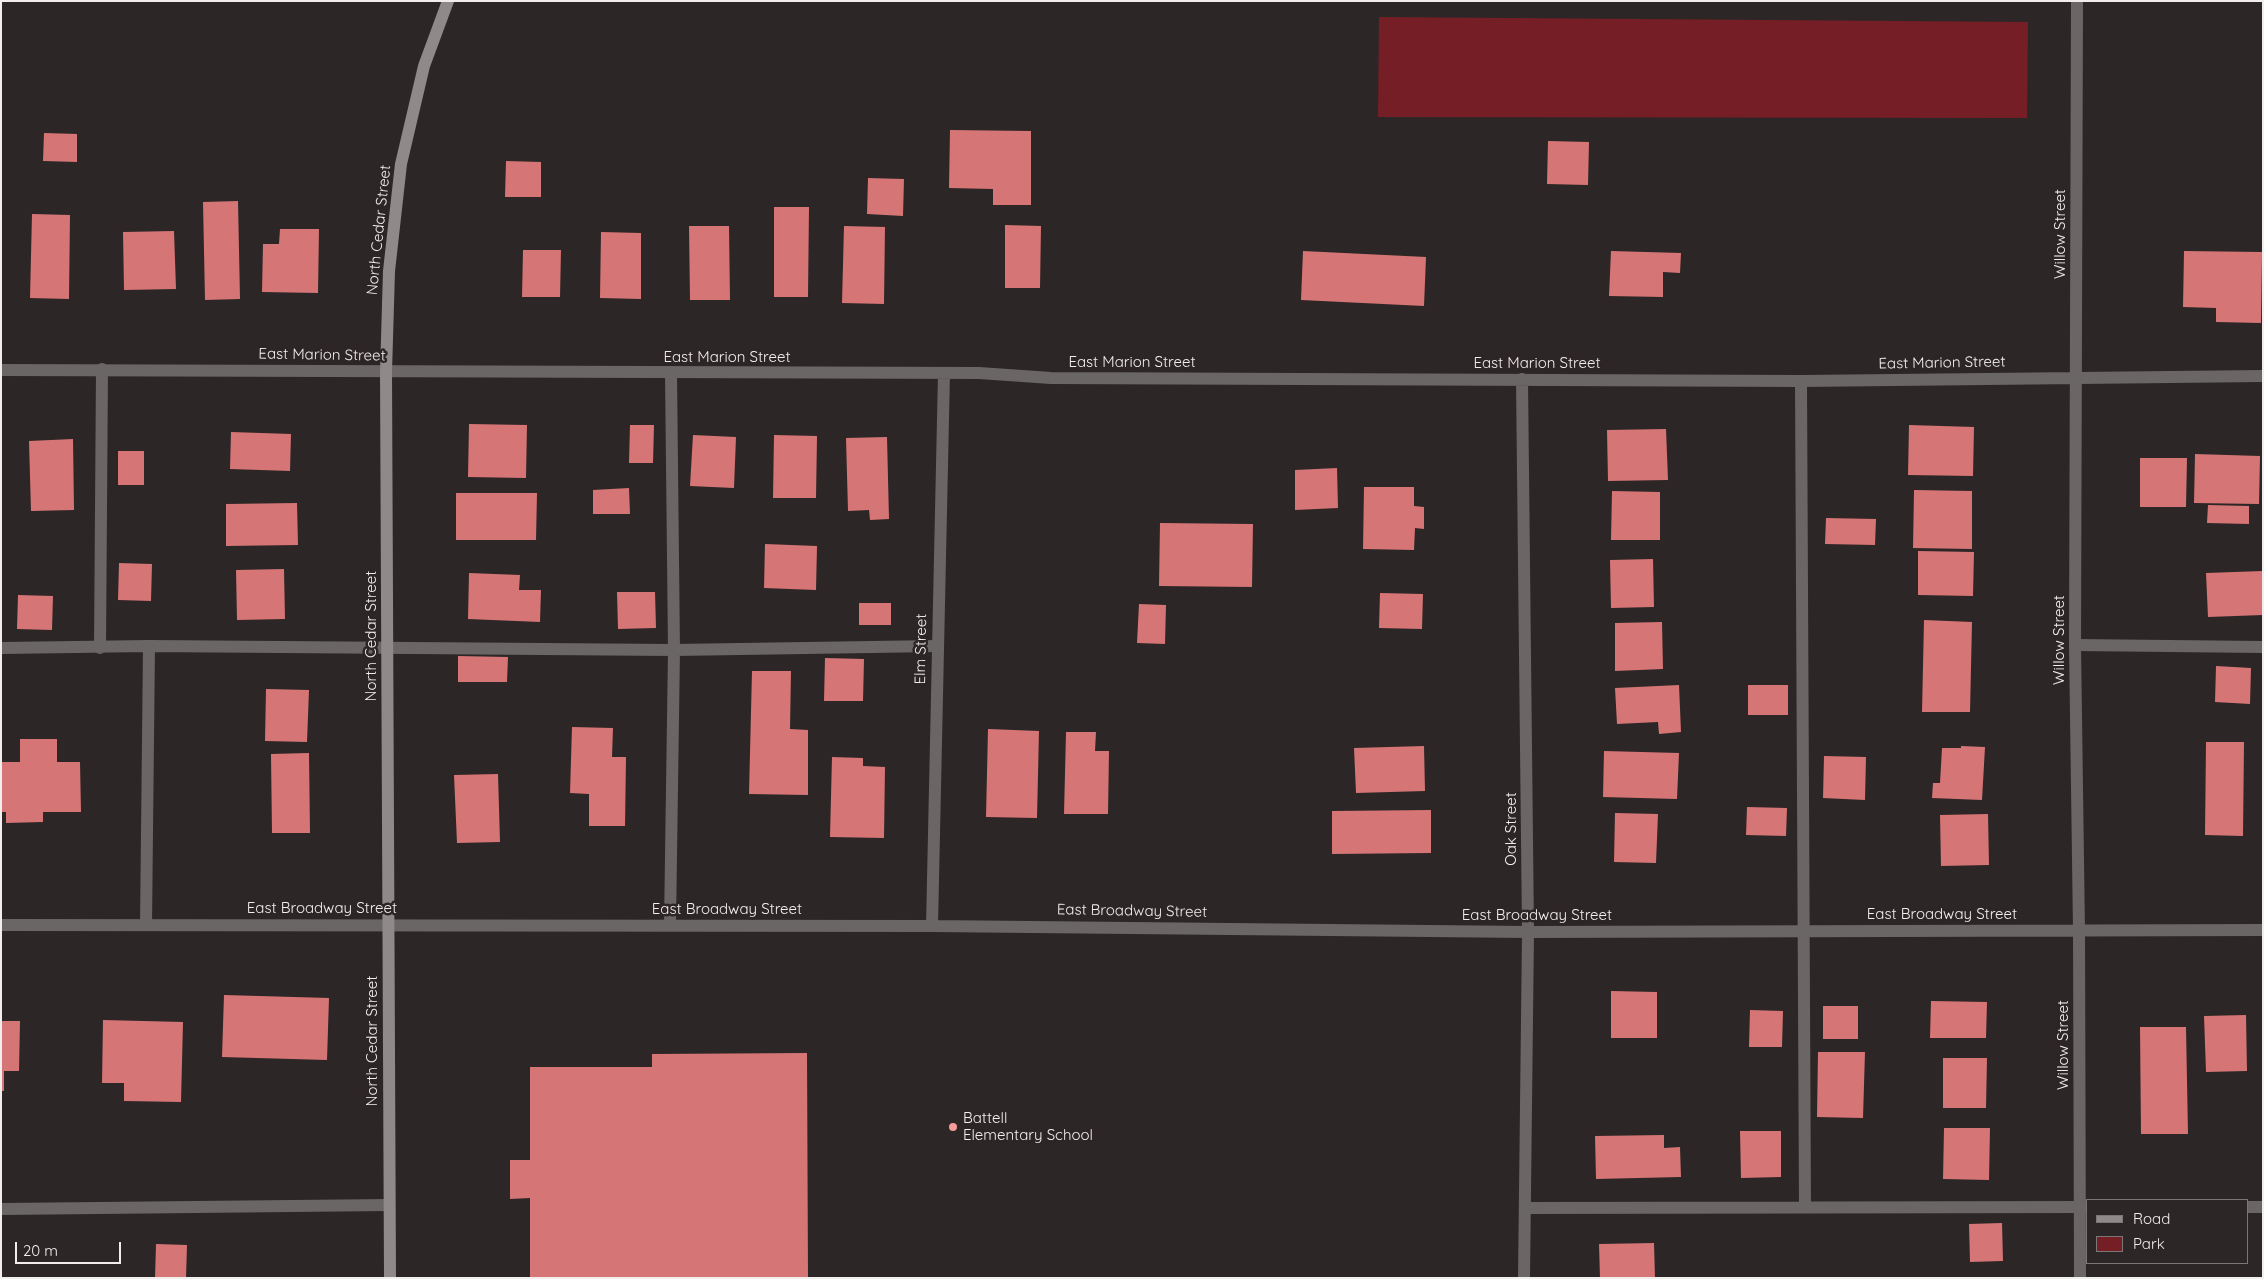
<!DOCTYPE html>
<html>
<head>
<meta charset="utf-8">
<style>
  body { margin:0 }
  #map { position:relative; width:2264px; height:1279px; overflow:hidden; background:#2d2626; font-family:Quicksand,sans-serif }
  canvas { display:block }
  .frame { position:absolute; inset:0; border:2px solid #f3eeee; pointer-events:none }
  .legend { position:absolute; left:2086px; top:1199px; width:162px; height:65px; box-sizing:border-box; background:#2d2626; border:1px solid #7c7676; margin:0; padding:6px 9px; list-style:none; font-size:15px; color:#f3eeee }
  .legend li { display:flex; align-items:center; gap:10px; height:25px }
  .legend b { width:25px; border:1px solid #7c7676 }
  .scale { position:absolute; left:15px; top:1242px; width:106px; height:22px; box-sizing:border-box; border:2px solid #f3eeee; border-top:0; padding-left:6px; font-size:15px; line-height:18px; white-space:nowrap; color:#f3eeee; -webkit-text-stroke:4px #2d2626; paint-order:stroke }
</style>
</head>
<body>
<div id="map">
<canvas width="2264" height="1279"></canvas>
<div class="frame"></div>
<ul class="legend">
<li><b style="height:6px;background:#8f8989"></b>Road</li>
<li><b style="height:14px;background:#751e26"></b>Park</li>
</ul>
<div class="scale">20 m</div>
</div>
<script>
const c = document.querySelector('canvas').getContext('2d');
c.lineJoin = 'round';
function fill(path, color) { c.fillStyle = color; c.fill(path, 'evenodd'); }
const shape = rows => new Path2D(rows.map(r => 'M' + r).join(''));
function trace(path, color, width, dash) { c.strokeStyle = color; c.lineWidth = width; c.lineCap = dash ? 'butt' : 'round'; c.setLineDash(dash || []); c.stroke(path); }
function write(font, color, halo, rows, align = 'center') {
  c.font = font + ' Quicksand,sans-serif'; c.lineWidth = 5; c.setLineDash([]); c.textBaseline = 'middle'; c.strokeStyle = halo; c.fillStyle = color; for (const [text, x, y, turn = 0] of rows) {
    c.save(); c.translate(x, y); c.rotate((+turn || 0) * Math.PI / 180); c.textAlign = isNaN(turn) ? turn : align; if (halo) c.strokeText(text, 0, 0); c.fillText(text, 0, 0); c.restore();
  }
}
const green = shape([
  [1379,17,2028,22,2027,118,1378,117]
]);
const building = shape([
  [950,130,1031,131,1031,205,993,205,993,189,949,188],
  [44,133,77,134,77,162,43,161],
  [1548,141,1589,142,1588,185,1547,184],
  [506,161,541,162,541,197,505,197],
  [868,178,904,179,903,216,867,214],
  [238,201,240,299,205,300,203,202],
  [774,207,809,207,808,297,774,297],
  [32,214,70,215,69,299,30,298],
  [1005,225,1041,226,1040,288,1005,288],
  [689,226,729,226,730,300,690,300],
  [844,226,885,227,884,304,842,303],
  [280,229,319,229,318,293,262,292,263,244,279,244],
  [174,231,176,289,124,290,123,232],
  [601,232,641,233,641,299,600,298],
  [523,250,561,250,560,297,522,297],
  [1303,251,1426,257,1424,306,1301,300],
  [1611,251,1681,253,1680,273,1663,272,1663,297,1609,296],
  [2184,251,2262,252,2261,323,2216,322,2216,308,2183,307],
  [469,424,527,425,526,478,468,477],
  [630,425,654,425,653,463,629,463],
  [1909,425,1974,427,1973,476,1908,475],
  [1666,429,1668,480,1608,481,1607,430],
  [231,432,291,434,290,471,230,469],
  [693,435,736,437,734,488,690,486],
  [774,435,817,436,816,498,773,498],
  [887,437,889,519,870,520,869,510,848,511,846,438],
  [73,439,74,510,31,511,29,441],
  [118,451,144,451,144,485,118,485],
  [2195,454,2260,456,2259,504,2194,503],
  [2140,458,2187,458,2186,507,2140,507],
  [1337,468,1338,508,1295,510,1295,470],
  [1364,487,1414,487,1414,506,1424,507,1424,529,1415,528,1414,550,1363,549],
  [629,488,630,514,593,514,593,490],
  [1914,490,1972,491,1972,549,1913,548],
  [1612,491,1660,492,1660,540,1611,540],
  [456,493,537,493,536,540,456,540],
  [297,503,298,545,226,546,226,504],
  [2208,505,2249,506,2249,524,2207,523],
  [1826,518,1876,519,1875,545,1825,544],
  [1160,523,1253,524,1252,587,1159,586],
  [765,544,817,546,816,590,764,588],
  [1918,551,1974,552,1973,596,1918,595],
  [1653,559,1654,607,1611,608,1610,560],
  [119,563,152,564,151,601,118,600],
  [284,569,285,619,237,620,236,570],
  [2263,571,2263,615,2208,617,2206,573],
  [469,573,520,575,519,590,541,590,540,622,468,619],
  [617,592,655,592,656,628,618,629],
  [1380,593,1423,594,1422,629,1379,628],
  [18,595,53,596,52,630,17,629],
  [859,603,891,603,891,625,859,625],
  [1139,604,1166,605,1165,644,1137,643],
  [1924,620,1972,622,1970,712,1922,712],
  [1662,622,1663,669,1615,671,1615,623],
  [458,656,508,657,507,682,458,682],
  [825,658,864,659,863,701,824,701],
  [2216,666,2251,668,2250,704,2215,702],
  [752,671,791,671,790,729,808,730,808,795,749,794],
  [1679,685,1681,732,1659,734,1658,722,1617,724,1615,688],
  [1748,685,1788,685,1788,715,1748,715],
  [266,689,309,690,307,742,265,741],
  [572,727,613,728,612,757,626,757,625,826,589,826,589,794,570,793],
  [988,729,1039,731,1037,818,986,817],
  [1066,732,1096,732,1095,751,1109,751,1108,814,1064,814],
  [20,739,57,739,57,762,80,762,81,812,43,812,43,822,6,823,6,812,1,812,1,762,20,762],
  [2206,742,2244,742,2243,836,2205,835],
  [1424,746,1425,791,1356,793,1354,748],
  [1961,746,1985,747,1982,800,1932,798,1933,783,1940,783,1942,748,1961,748],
  [1604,751,1679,753,1677,799,1603,797],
  [309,753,310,833,272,833,271,754],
  [1824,756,1866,757,1865,800,1823,798],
  [832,757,863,758,863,766,885,767,884,838,830,837],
  [498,774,500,842,457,843,454,775],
  [1747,807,1787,808,1786,836,1746,835],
  [1431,810,1431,853,1332,854,1332,811],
  [1615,813,1658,814,1656,863,1614,862],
  [1988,814,1989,865,1941,866,1940,815],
  [1611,991,1657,992,1657,1038,1611,1038],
  [224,995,329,998,327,1060,222,1057],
  [1931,1001,1987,1002,1986,1038,1930,1038],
  [1823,1006,1858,1006,1858,1039,1823,1039],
  [1750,1010,1783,1011,1782,1047,1749,1047],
  [2246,1015,2247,1071,2206,1072,2204,1016],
  [103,1020,183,1022,181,1102,124,1101,124,1083,102,1083],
  [1,1021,20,1021,19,1071,4,1071,4,1091,1,1091],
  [2140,1027,2186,1027,2188,1134,2141,1134],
  [1818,1052,1865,1052,1863,1118,1817,1117],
  [807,1053,808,1278,530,1278,530,1198,510,1199,510,1160,530,1160,530,1067,652,1067,652,1054],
  [1943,1058,1987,1058,1986,1108,1943,1108],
  [1944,1128,1990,1128,1989,1180,1943,1179],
  [1740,1131,1781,1131,1781,1177,1741,1178],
  [1664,1135,1664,1148,1680,1147,1681,1177,1596,1179,1595,1136],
  [2002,1223,2003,1261,1970,1262,1969,1224],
  [1654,1243,1655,1278,1600,1278,1599,1244],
  [156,1244,187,1245,186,1278,155,1278]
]);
const lane = shape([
  [1801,381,1805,1207],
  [2075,645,2263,647],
  [1,648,149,646,674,650,937,646],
  [100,648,102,369],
  [146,925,149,646],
  [670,925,674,650,671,373],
  [2248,1207,2263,1207],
  [1525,1208,2088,1207],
  [1,1209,389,1205]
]);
const street = shape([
  [2077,1,2075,645,2079,930,2080,1278],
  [1,370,979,373,1051,378,1801,381,2263,376],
  [1522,379,1528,932,1524,1278],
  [1,925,932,926,1528,932,2263,930],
  [932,926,944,373]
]);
const secondary = shape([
  [390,1278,386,372,389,271,401,164,424,66,448,1]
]);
const markers = [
  [953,1127,5,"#f59b9a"]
];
const streetNames = [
  ["North Cedar Street",379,230,-84],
  ["Willow Street",2060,234,-90],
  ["East Marion Street",322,355,1],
  ["East Marion Street",727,357],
  ["East Marion Street",1132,362],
  ["East Marion Street",1537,363],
  ["East Marion Street",1942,363,-1],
  ["North Cedar Street",371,636,-90],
  ["Willow Street",2059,640,-90],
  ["Elm Street",921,649,-89],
  ["Oak Street",1511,829,-90],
  ["East Broadway Street",322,908],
  ["East Broadway Street",727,909],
  ["East Broadway Street",1132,911,1],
  ["East Broadway Street",1942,914],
  ["East Broadway Street",1537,915],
  ["North Cedar Street",372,1041,-90],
  ["Willow Street",2063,1045,-90]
];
const poiNames = [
  ["Battell",963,1118],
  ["Elementary School",963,1135]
];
fill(green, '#751e26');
fill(building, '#d67576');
trace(lane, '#6a6666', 12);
trace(street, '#6a6666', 12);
trace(secondary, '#8f8989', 12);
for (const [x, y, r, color] of markers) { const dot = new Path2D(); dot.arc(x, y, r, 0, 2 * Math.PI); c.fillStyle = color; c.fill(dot); trace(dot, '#2d2626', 2); }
write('15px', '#f3eeee', '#2d2626', streetNames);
write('15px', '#f3eeee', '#2d2626', poiNames, 'left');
</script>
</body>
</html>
